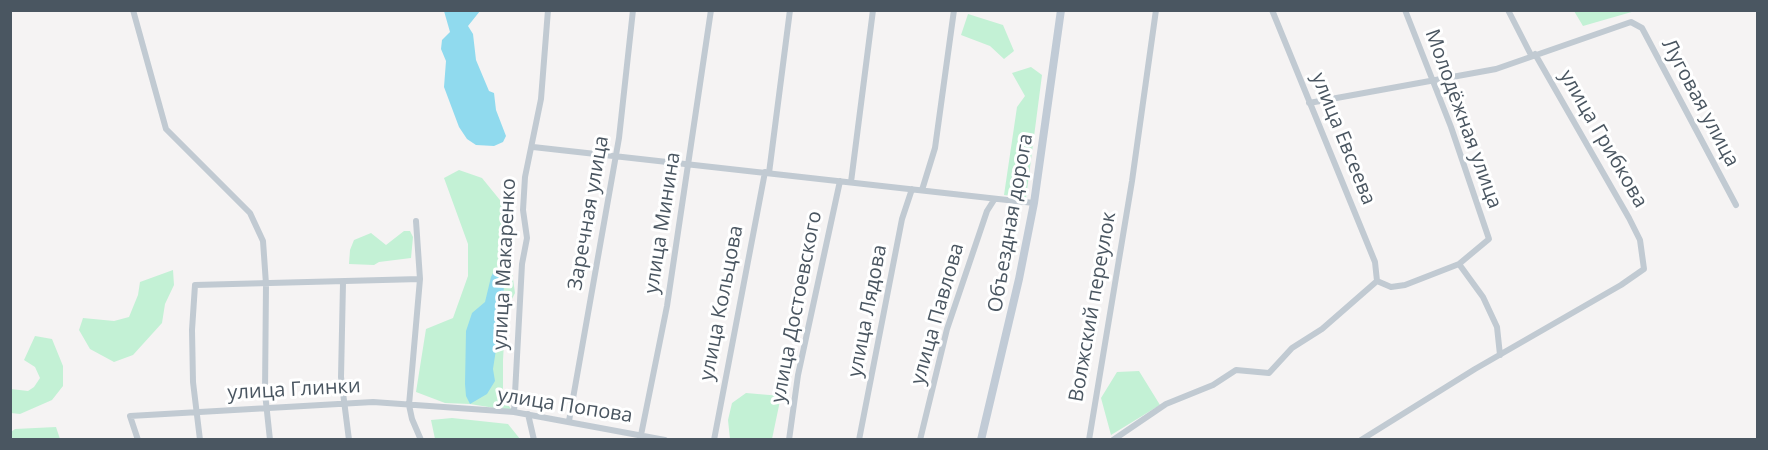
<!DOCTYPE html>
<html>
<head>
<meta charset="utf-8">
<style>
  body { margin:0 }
  #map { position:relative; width:1768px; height:450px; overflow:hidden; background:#f5f3f3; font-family:"Open Sans",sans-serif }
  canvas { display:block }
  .frame { position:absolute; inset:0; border:12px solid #4a5661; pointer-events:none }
</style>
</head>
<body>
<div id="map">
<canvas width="1768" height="450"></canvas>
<div class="frame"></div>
</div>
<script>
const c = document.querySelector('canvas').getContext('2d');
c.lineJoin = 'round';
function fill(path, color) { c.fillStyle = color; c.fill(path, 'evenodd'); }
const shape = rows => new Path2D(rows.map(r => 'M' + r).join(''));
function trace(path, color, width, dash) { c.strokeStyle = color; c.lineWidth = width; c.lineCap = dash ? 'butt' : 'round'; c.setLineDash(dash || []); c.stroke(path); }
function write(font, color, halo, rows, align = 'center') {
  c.font = font + ' "Open Sans",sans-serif'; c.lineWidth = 6; c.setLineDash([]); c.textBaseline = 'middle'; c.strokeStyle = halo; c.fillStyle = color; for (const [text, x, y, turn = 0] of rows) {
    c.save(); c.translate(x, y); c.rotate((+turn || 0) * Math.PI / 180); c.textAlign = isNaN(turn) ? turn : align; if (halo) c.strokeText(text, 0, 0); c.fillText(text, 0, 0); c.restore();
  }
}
const green = shape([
  [1574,11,1635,11,1583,26],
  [968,14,1003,25,1014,51,1004,59,990,46,961,35],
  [1031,67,1042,75,1026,198,1004,195,1017,107,1025,96,1012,73],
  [459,170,482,178,504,205,515,236,511,265,515,293,506,311,503,360,503,399,513,411,470,404,445,403,416,392,426,329,453,318,468,276,468,244,444,178],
  [404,231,410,231,413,237,411,258,379,262,374,265,349,264,350,250,354,240,371,233,386,245],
  [173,270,174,285,165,304,162,323,133,355,114,362,90,349,79,330,83,318,114,321,129,317,138,295,140,282],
  [35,336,52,339,63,366,63,386,52,400,20,414,11,413,11,389,28,391,34,387,40,378,35,367,24,360],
  [1139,371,1160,405,1111,435,1101,398,1117,372],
  [746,393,781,396,772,439,730,439,728,420,732,403],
  [452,418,508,424,520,439,435,439,431,420],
  [56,427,60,439,11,439,11,432,15,429]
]);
const water = shape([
  [444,11,480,11,468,26,473,34,476,60,489,91,494,93,496,110,506,136,503,142,494,146,476,145,467,139,459,127,444,87,446,61,441,49,442,40,450,32],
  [505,264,503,304,493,369,495,381,487,394,470,404,466,396,465,384,466,331,472,313,485,302,491,277,495,269]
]);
const street = shape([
  [133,10,166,129,250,213,263,241,266,284,265,393,270,440],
  [1272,10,1375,262,1377,281],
  [1508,10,1531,55],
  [1309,103,1496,69,1631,22,1642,28,1736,205],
  [533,147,1034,203],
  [769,173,790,10],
  [851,182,873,10],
  [922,190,935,148,954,10],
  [416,221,420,279,409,405,412,419,421,440],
  [1459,264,1483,297,1497,327,1500,355],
  [1377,281,1391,287,1405,285,1459,264,1489,239,1451,127,1405,10],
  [343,283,341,377,349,440],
  [514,412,522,264,527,238,523,210,525,177,541,99,548,10],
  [528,414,534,440],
  [569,421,619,138,633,10],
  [138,440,130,416,373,402,514,412,665,440],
  [200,440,193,382,192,330,195,285,420,279],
  [640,440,667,306,711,10],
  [714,440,765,172],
  [789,440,798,375,840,181],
  [859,440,902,219,912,189],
  [920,440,947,329,987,211,994,200],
  [1089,440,1132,181,1156,10],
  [1113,440,1166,404,1213,385,1236,370,1269,373,1292,348,1322,329,1377,281],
  [1361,440,1475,369,1621,285,1644,269,1640,240,1629,218,1535,54]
]);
const secondary = shape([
  [981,440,1019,279,1034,203,1061,10]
]);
const streetNames = [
  ["Луговая улица",1700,103,62],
  ["Молодёжная улица",1463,119,70],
  ["улица Евсеева",1343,139,68],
  ["улица Грибкова",1603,139,60],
  ["Заречная улица",589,213,-80],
  ["улица Минина",663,223,-81],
  ["Объездная дорога",1011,223,-80],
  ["улица Макаренко",505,264,-87],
  ["улица Кольцова",722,303,-79],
  ["улица Достоевского",797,307,-79],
  ["Волжский переулок",1093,307,-80],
  ["улица Лядова",868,311,-79],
  ["улица Павлова",938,314,-74],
  ["улица Глинки",294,390,-3],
  ["улица Попова",565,406,9]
];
fill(green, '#c3f1d5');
fill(water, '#90daee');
trace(street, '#c1cad2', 6);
trace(secondary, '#c1cbd6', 8);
write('20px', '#4a5661', '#fff', streetNames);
</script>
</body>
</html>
